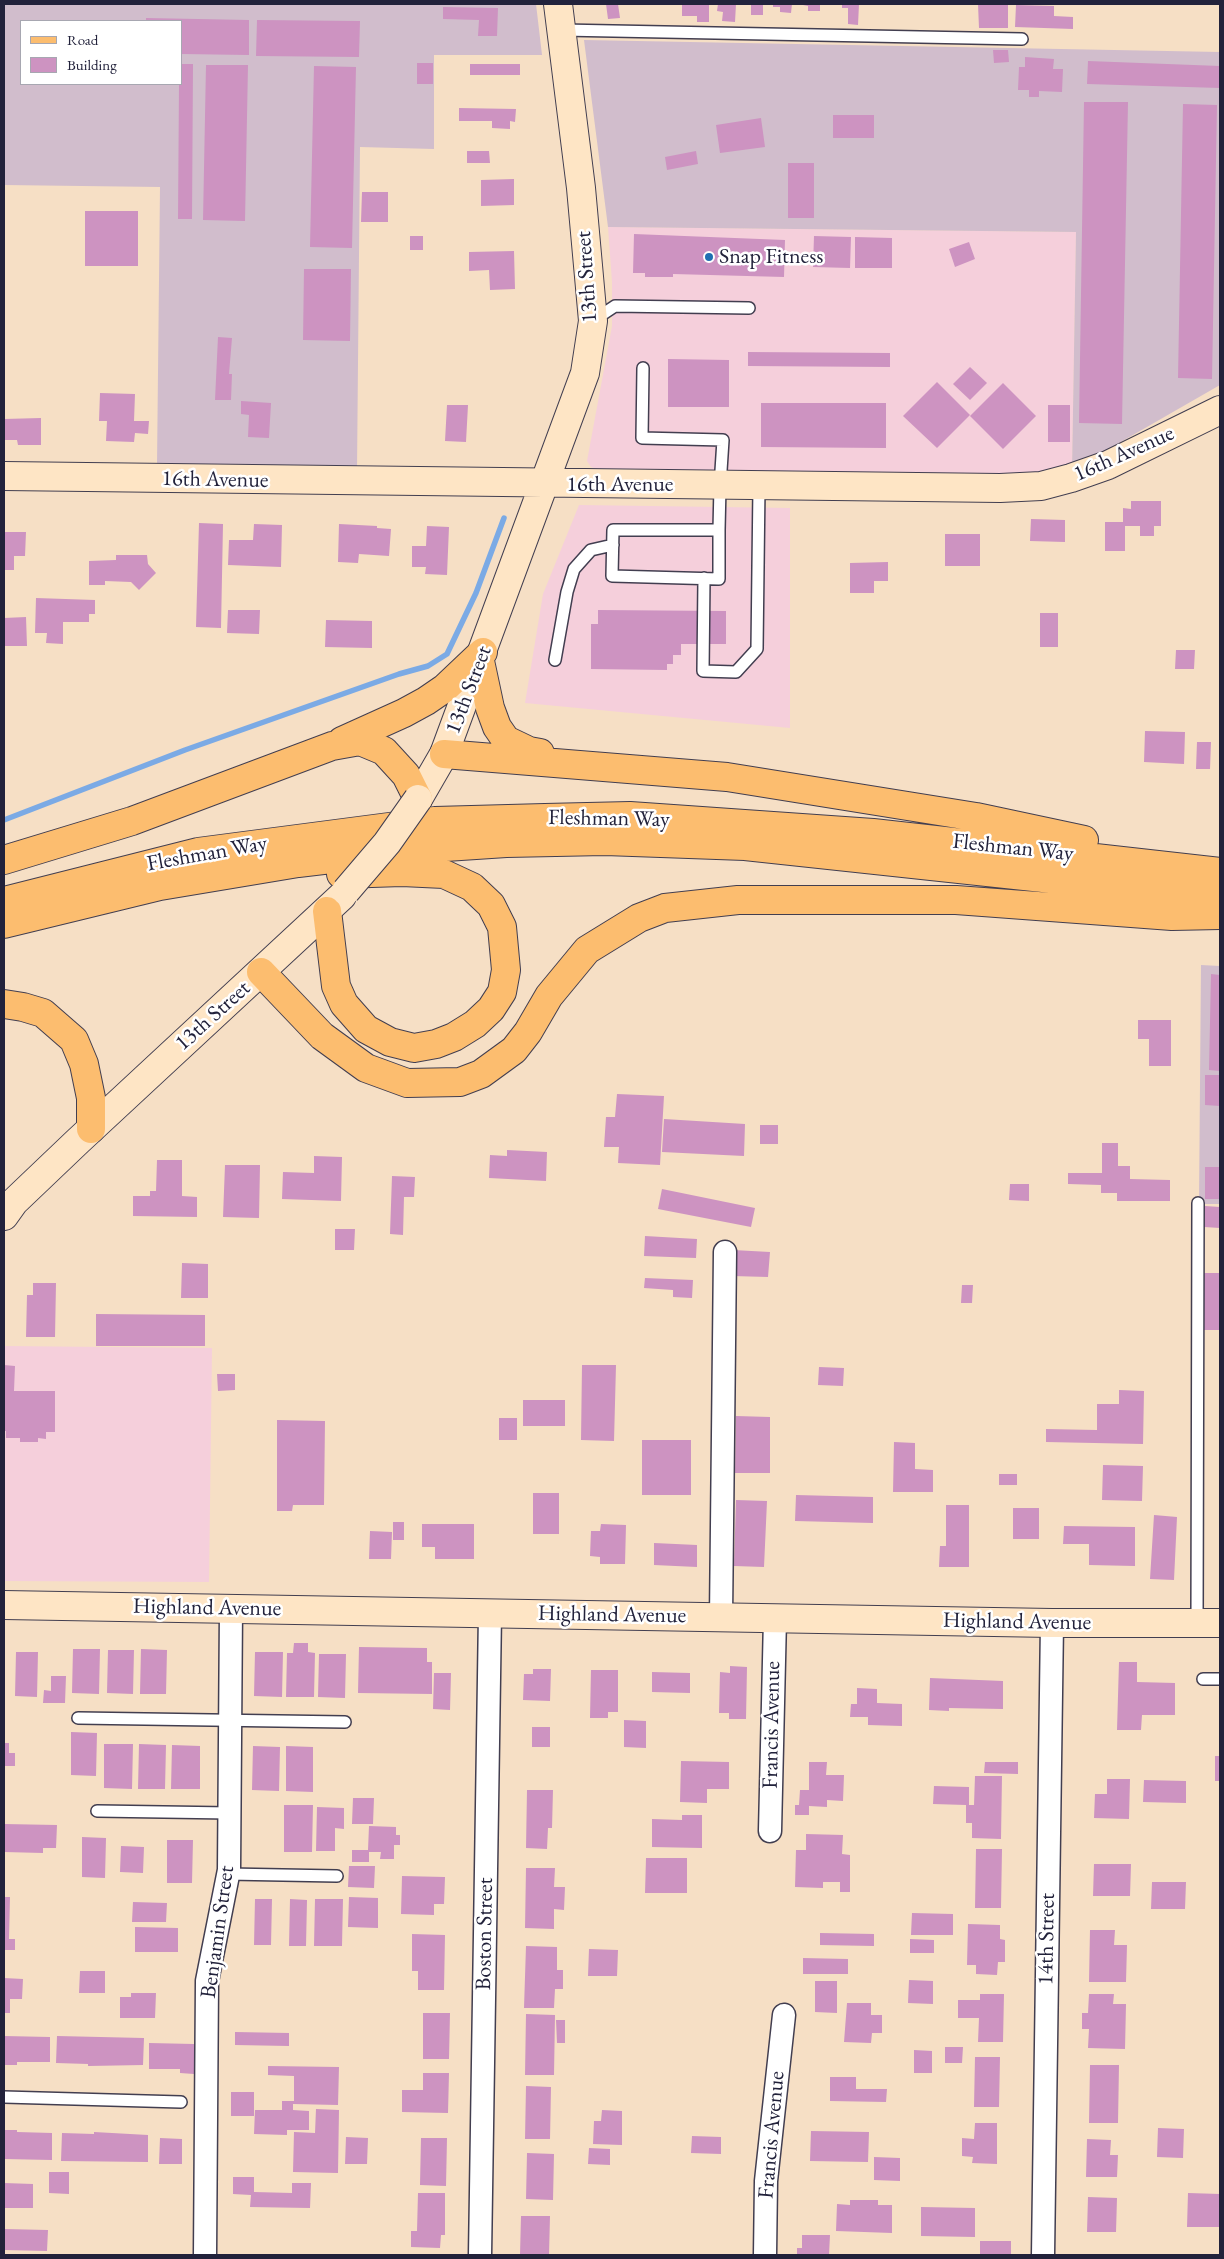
<!DOCTYPE html>
<html>
<head>
<meta charset="utf-8">
<style>
  body { margin:0 }
  #map { position:relative; width:1224px; height:2259px; overflow:hidden; background:#f6dfc5; font-family:"EB Garamond",serif }
  canvas { display:block }
  .frame { position:absolute; inset:0; border:5px solid #22223b; pointer-events:none }
  .legend { position:absolute; left:20px; top:20px; width:162px; height:65px; box-sizing:border-box; background:#fff; border:1px solid #a7a7b1; margin:0; padding:6px 9px; list-style:none; font-size:15px; color:#22223b }
  .legend li { display:flex; align-items:center; gap:10px; height:25px }
  .legend b { width:25px; border:1px solid #a7a7b1 }
</style>
</head>
<body>
<div id="map">
<canvas width="1224" height="2259"></canvas>
<div class="frame"></div>
<ul class="legend">
<li><b style="height:6px;background:#fcbd6f"></b>Road</li>
<li><b style="height:14px;background:#cd93c1"></b>Building</li>
</ul>
</div>
<script>
const c = document.querySelector('canvas').getContext('2d');
c.lineJoin = 'round';
function fill(path, color) { c.fillStyle = color; c.fill(path, 'evenodd'); }
const shape = rows => new Path2D(rows.map(r => 'M' + r).join(''));
function trace(path, color, width, dash) { c.strokeStyle = color; c.lineWidth = width; c.lineCap = dash ? 'butt' : 'round'; c.setLineDash(dash || []); c.stroke(path); }
function write(font, color, halo, rows, align = 'center') {
  c.font = font + ' "EB Garamond",serif'; c.lineWidth = 5; c.setLineDash([]); c.textBaseline = 'middle'; c.strokeStyle = halo; c.fillStyle = color; for (const [text, x, y, turn = 0] of rows) {
    c.save(); c.translate(x, y); c.rotate((+turn || 0) * Math.PI / 180); c.textAlign = isNaN(turn) ? turn : align; if (halo) c.strokeText(text, 0, 0); c.fillText(text, 0, 0); c.restore();
  }
}
const built = shape([
  [608,227,1076,232,1072,470,1011,476,607,473,591,467,587,461,612,326,612,282],
  [579,505,790,508,790,728,525,703,543,594],
  [4,1346,212,1348,209,1582,4,1581]
]);
const industrial = shape([
  [4,4,536,4,542,55,434,55,434,149,360,147,357,470,157,465,160,187,4,185],
  [21,21,181,21,181,84,21,84],
  [584,40,1220,52,1220,385,1072,470,1076,232,608,227],
  [1201,965,1220,966,1220,1204,1199,1204]
]);
const stream = shape([
  [4,820,185,750,399,674,428,666,447,654,476,593,504,518]
]);
const building = shape([
  [606,4,618,4,620,18,608,19],
  [682,4,709,4,709,22,697,22,697,16,682,16],
  [718,4,736,4,735,22,722,21,723,12,717,11],
  [751,4,763,4,763,15,751,15],
  [773,4,792,4,791,13,780,12,780,7,773,7],
  [803,4,820,4,820,11,808,11,808,6,803,5],
  [842,4,859,4,858,25,848,24,848,8,842,8],
  [978,4,1008,4,1008,28,979,28],
  [1016,5,1054,6,1054,16,1073,17,1073,29,1015,27],
  [443,7,498,8,497,36,478,36,479,20,443,19],
  [146,18,249,20,249,55,181,54,181,21,146,21],
  [257,20,360,21,359,57,256,56],
  [993,50,1008,50,1009,62,994,63],
  [1025,57,1054,59,1053,69,1063,69,1062,92,1039,91,1039,97,1029,97,1029,90,1018,90,1019,67,1025,67],
  [1088,61,1220,66,1220,88,1087,84],
  [417,63,433,63,433,84,417,84],
  [181,64,193,64,192,219,178,219,179,84,181,84],
  [470,64,520,64,520,75,470,75],
  [206,65,248,65,245,221,203,220],
  [314,66,356,67,352,248,310,247],
  [1084,102,1128,102,1122,424,1079,423],
  [1183,104,1217,105,1212,379,1178,378],
  [459,108,516,109,515,122,510,121,510,129,492,128,492,121,459,121],
  [833,115,874,115,874,138,833,138],
  [761,118,765,147,720,153,716,125],
  [467,151,489,151,490,163,467,163],
  [696,151,698,164,667,170,665,157],
  [788,163,814,163,814,218,788,218],
  [514,179,514,205,481,206,481,180],
  [362,192,388,192,388,222,361,222],
  [85,211,138,211,138,266,85,266],
  [634,234,785,240,784,277,673,274,673,277,645,277,645,273,633,273],
  [410,236,423,236,423,250,410,250],
  [814,236,851,237,850,268,813,267],
  [855,237,892,238,892,268,855,268],
  [969,242,975,259,955,267,949,249],
  [514,251,515,289,490,290,489,270,469,271,469,252],
  [304,269,351,269,350,341,303,340],
  [218,337,232,338,229,374,232,374,231,400,215,400],
  [748,352,890,353,890,367,748,366],
  [668,359,729,360,729,407,668,407],
  [970,367,987,383,970,400,953,384],
  [937,382,970,415,937,448,903,416],
  [1003,383,1036,416,1003,449,970,416],
  [100,393,135,394,134,421,149,421,148,434,135,433,134,442,106,441,107,421,99,421],
  [241,401,271,403,269,438,248,437,249,415,241,414],
  [761,403,886,403,886,448,761,447],
  [447,405,468,405,466,442,445,441],
  [1048,405,1070,405,1070,442,1048,442],
  [41,418,41,445,18,445,17,440,4,440,4,419],
  [1131,501,1161,501,1161,526,1154,526,1154,536,1140,536,1140,526,1125,526,1125,551,1105,551,1105,522,1123,522,1123,508,1131,509],
  [1031,519,1065,520,1065,542,1030,541],
  [199,523,223,524,221,628,196,627],
  [254,524,282,525,281,567,228,565,229,540,253,540],
  [339,524,377,526,377,528,391,529,389,556,359,554,358,563,338,562],
  [427,526,449,527,447,575,425,574,426,567,412,567,412,546,426,546],
  [4,532,26,532,25,556,14,556,14,570,4,570],
  [945,534,980,534,980,566,945,566],
  [116,555,147,555,148,564,156,573,139,590,131,582,105,581,105,585,89,585,89,561,116,560],
  [888,562,888,581,874,581,874,593,850,593,850,563],
  [36,598,95,600,95,614,89,614,89,622,63,622,63,644,46,643,47,633,35,633],
  [228,610,260,610,259,634,227,633],
  [598,610,726,611,726,644,681,644,681,655,673,655,673,664,667,664,667,670,591,669,591,624,598,624],
  [1040,613,1058,613,1058,647,1040,647],
  [26,617,27,646,4,646,4,618],
  [326,620,372,621,372,648,325,647],
  [1176,650,1195,650,1194,669,1175,669],
  [1145,731,1185,732,1184,764,1144,762],
  [1197,742,1211,742,1210,769,1196,769],
  [1211,974,1220,975,1220,1071,1209,1070],
  [1138,1020,1171,1020,1171,1066,1149,1066,1149,1039,1138,1039],
  [1205,1075,1220,1075,1220,1106,1205,1105],
  [617,1094,664,1096,660,1165,618,1163,619,1147,604,1147,606,1117,615,1117],
  [664,1119,745,1124,744,1156,662,1152],
  [760,1125,778,1125,778,1144,760,1144],
  [1102,1143,1118,1143,1118,1166,1130,1166,1130,1179,1170,1180,1170,1201,1117,1201,1117,1193,1101,1193,1101,1185,1068,1184,1068,1173,1102,1173],
  [507,1150,547,1152,546,1181,489,1178,490,1155,507,1156],
  [314,1156,342,1157,341,1201,282,1199,283,1172,314,1173],
  [157,1160,182,1160,182,1196,197,1197,197,1217,133,1216,133,1196,150,1196,150,1191,156,1191],
  [225,1165,260,1165,259,1218,223,1217],
  [1205,1167,1220,1167,1220,1199,1205,1199],
  [392,1176,415,1177,414,1197,404,1197,403,1235,390,1234],
  [1010,1184,1029,1184,1029,1201,1009,1200],
  [662,1189,755,1208,751,1227,658,1209],
  [1205,1206,1220,1207,1220,1228,1204,1227],
  [335,1229,355,1229,354,1250,335,1250],
  [645,1236,697,1239,696,1258,644,1256],
  [733,1250,770,1252,768,1277,732,1276],
  [182,1263,208,1264,208,1298,181,1298],
  [1202,1273,1220,1273,1220,1330,1202,1330],
  [645,1278,693,1280,692,1298,673,1297,673,1290,644,1288],
  [33,1283,56,1283,55,1337,26,1337,27,1295,33,1295],
  [962,1285,973,1285,972,1303,961,1303],
  [96,1314,205,1315,205,1346,96,1346],
  [4,1365,15,1366,14,1391,55,1391,55,1432,46,1432,46,1439,38,1438,38,1442,20,1442,20,1438,6,1438,6,1431,4,1431],
  [582,1365,616,1365,614,1441,581,1440],
  [819,1367,844,1368,843,1386,818,1385],
  [217,1374,235,1374,235,1390,218,1391],
  [1119,1390,1144,1391,1143,1444,1046,1442,1046,1429,1097,1430,1097,1404,1119,1404],
  [523,1400,565,1400,565,1426,523,1426],
  [736,1416,770,1417,770,1473,735,1473],
  [499,1418,517,1418,517,1440,499,1440],
  [277,1420,325,1421,324,1505,293,1505,292,1511,277,1511],
  [642,1440,691,1440,691,1495,642,1495],
  [894,1442,915,1443,915,1469,933,1470,933,1492,893,1492],
  [1103,1465,1143,1466,1142,1501,1102,1500],
  [999,1474,1017,1474,1017,1485,999,1485],
  [533,1493,559,1493,559,1534,533,1534],
  [796,1495,873,1497,873,1523,795,1521],
  [736,1500,767,1501,764,1567,734,1566],
  [946,1505,969,1505,969,1567,939,1567,940,1546,946,1546],
  [1013,1508,1039,1508,1039,1539,1013,1539],
  [1154,1515,1177,1517,1174,1580,1150,1579],
  [393,1522,404,1522,404,1540,393,1540],
  [422,1524,474,1524,474,1559,435,1559,435,1547,422,1547],
  [601,1524,626,1525,625,1564,600,1564,600,1557,590,1556,591,1531,600,1531],
  [1064,1526,1135,1527,1135,1566,1089,1565,1089,1544,1063,1544],
  [370,1531,392,1532,391,1559,369,1559],
  [654,1543,697,1545,697,1567,654,1565],
  [294,1643,308,1643,308,1652,315,1653,314,1697,286,1697,287,1653,293,1653],
  [359,1647,427,1648,427,1662,432,1662,432,1694,358,1693],
  [73,1649,100,1649,99,1694,72,1693],
  [141,1649,167,1650,166,1694,140,1694],
  [108,1650,134,1650,133,1694,107,1693],
  [16,1652,38,1652,37,1697,15,1696],
  [255,1652,283,1652,282,1697,254,1696],
  [319,1654,346,1654,345,1698,318,1697],
  [1119,1662,1137,1662,1137,1682,1175,1683,1175,1715,1142,1715,1141,1730,1117,1730],
  [730,1666,747,1667,746,1719,729,1719,729,1713,719,1713,720,1672,730,1673],
  [533,1669,551,1669,550,1701,523,1700,524,1674,533,1674],
  [591,1670,618,1670,618,1712,608,1712,608,1718,590,1718],
  [652,1672,690,1673,690,1693,652,1692],
  [434,1673,451,1673,450,1710,433,1709],
  [51,1676,66,1676,65,1703,43,1703,44,1690,51,1691],
  [930,1678,1003,1681,1003,1709,949,1708,949,1711,929,1710],
  [857,1688,877,1689,877,1703,902,1704,902,1726,868,1725,868,1717,850,1717,851,1704,857,1704],
  [624,1720,646,1721,646,1748,624,1747],
  [532,1727,550,1727,550,1747,532,1747],
  [71,1732,97,1733,96,1776,71,1775],
  [4,1743,9,1743,9,1753,15,1753,15,1766,4,1766],
  [104,1744,133,1744,132,1789,104,1788],
  [139,1744,166,1745,165,1789,138,1789],
  [172,1745,200,1746,200,1789,171,1789],
  [253,1746,280,1747,279,1791,252,1790],
  [286,1746,313,1747,313,1792,286,1791],
  [1215,1756,1220,1756,1220,1781,1215,1781],
  [681,1761,729,1762,729,1789,707,1789,707,1803,680,1802],
  [809,1762,827,1762,826,1775,844,1775,843,1801,827,1800,827,1807,809,1806,809,1815,795,1815,795,1805,799,1805,800,1790,809,1790],
  [985,1762,1018,1762,1018,1774,984,1773],
  [975,1776,1002,1776,1001,1839,972,1838,972,1823,966,1823,966,1805,933,1804,934,1786,969,1787,969,1805,974,1805],
  [1107,1779,1130,1779,1129,1819,1094,1818,1095,1794,1107,1794],
  [1144,1780,1186,1781,1186,1803,1143,1802],
  [527,1790,553,1790,552,1828,548,1828,547,1849,526,1848],
  [353,1798,374,1798,373,1824,352,1824],
  [284,1805,313,1805,312,1852,284,1852],
  [317,1807,344,1808,344,1829,335,1828,335,1851,316,1851],
  [682,1815,702,1815,702,1848,652,1847,652,1819,682,1820],
  [4,1824,57,1825,56,1848,43,1848,43,1853,4,1852],
  [369,1826,396,1827,396,1835,400,1835,400,1845,394,1845,394,1859,380,1859,381,1852,369,1852,369,1862,352,1862,352,1850,368,1850],
  [806,1834,843,1835,842,1854,850,1855,850,1892,840,1892,840,1882,823,1882,823,1888,795,1887,796,1850,806,1850],
  [82,1837,106,1838,105,1878,82,1877],
  [167,1840,193,1840,192,1883,167,1883],
  [121,1846,144,1847,143,1873,120,1872],
  [976,1849,1002,1849,1001,1908,975,1908],
  [646,1858,687,1858,687,1893,645,1893],
  [1094,1864,1131,1864,1130,1896,1093,1896],
  [349,1866,375,1866,374,1888,348,1887],
  [526,1868,555,1868,554,1887,565,1887,564,1910,554,1909,554,1929,525,1928],
  [402,1876,445,1877,444,1904,434,1904,434,1915,401,1914],
  [1152,1882,1186,1882,1185,1909,1151,1909],
  [4,1897,10,1897,9,1939,15,1939,15,1950,4,1950],
  [349,1897,378,1898,378,1928,348,1927],
  [255,1899,272,1899,271,1945,254,1945],
  [290,1899,307,1900,306,1946,289,1946],
  [315,1899,343,1899,342,1946,314,1946],
  [133,1902,167,1903,166,1922,132,1922],
  [912,1913,953,1914,953,1935,911,1935],
  [968,1924,1000,1925,1000,1939,1005,1940,1005,1962,998,1962,997,1975,976,1974,976,1965,967,1965],
  [135,1927,178,1928,178,1952,135,1952],
  [1090,1930,1115,1930,1114,1945,1127,1945,1126,1982,1089,1982],
  [820,1933,874,1934,874,1946,820,1945],
  [412,1934,445,1935,444,1990,418,1990,418,1971,412,1971],
  [910,1939,934,1940,934,1953,910,1953],
  [526,1946,557,1947,557,1970,563,1970,563,1989,555,1989,554,2008,524,2008],
  [589,1949,618,1950,617,1976,588,1976],
  [803,1958,848,1959,848,1974,803,1974],
  [80,1971,105,1971,105,1993,79,1993],
  [4,1978,23,1979,22,1999,10,1999,10,2013,4,2013],
  [909,1980,933,1981,933,2004,908,2003],
  [815,1981,837,1981,837,2013,815,2012],
  [131,1993,156,1993,155,2018,120,2018,120,1997,131,1997],
  [980,1994,1004,1994,1003,2042,978,2042,979,2018,958,2018,958,2000,980,2000],
  [1089,1994,1114,1994,1113,2004,1126,2004,1125,2049,1088,2048,1089,2029,1082,2029,1082,2013,1088,2013],
  [847,2003,871,2003,871,2015,882,2015,882,2033,872,2033,871,2043,844,2042],
  [423,2013,450,2013,449,2059,423,2059],
  [526,2014,555,2015,554,2075,525,2075],
  [556,2020,565,2020,565,2043,557,2043],
  [235,2032,289,2033,289,2046,235,2045],
  [4,2036,50,2037,50,2062,17,2062,17,2065,4,2065],
  [57,2036,144,2038,143,2065,88,2066,88,2064,56,2063],
  [149,2043,194,2044,194,2074,180,2073,180,2069,149,2069],
  [945,2047,963,2047,962,2063,945,2063],
  [914,2050,932,2051,932,2073,914,2073],
  [975,2057,1000,2057,999,2107,974,2107],
  [1090,2065,1119,2065,1118,2123,1089,2123],
  [268,2066,339,2067,338,2105,293,2104,293,2110,309,2111,309,2130,287,2130,287,2135,254,2134,255,2110,282,2110,282,2101,294,2101,294,2076,268,2075],
  [423,2073,449,2073,448,2113,402,2112,402,2090,423,2090],
  [830,2077,856,2077,856,2089,887,2089,886,2102,830,2101],
  [526,2086,551,2087,550,2139,525,2139],
  [231,2092,254,2092,254,2116,231,2116],
  [316,2109,339,2110,338,2173,293,2172,294,2132,315,2133],
  [602,2110,622,2111,622,2145,593,2144,594,2121,601,2121],
  [975,2123,997,2123,997,2164,972,2163,973,2157,962,2156,962,2138,974,2139],
  [1158,2128,1184,2129,1183,2158,1157,2157],
  [4,2130,17,2130,17,2132,52,2133,52,2160,4,2159],
  [811,2131,869,2132,868,2162,810,2161],
  [94,2132,148,2135,148,2162,61,2161,62,2133,94,2134],
  [692,2136,721,2137,721,2154,691,2153],
  [346,2137,368,2138,367,2164,345,2164],
  [160,2138,182,2139,182,2164,159,2164],
  [421,2138,447,2138,446,2186,420,2185],
  [1087,2139,1111,2140,1110,2155,1118,2155,1117,2177,1086,2177],
  [589,2148,610,2149,610,2165,588,2164],
  [527,2153,554,2154,553,2200,526,2199],
  [874,2157,900,2158,900,2181,874,2180],
  [49,2172,69,2172,69,2194,49,2193],
  [233,2177,254,2177,254,2192,292,2193,292,2183,311,2183,310,2208,250,2207,251,2195,233,2194],
  [4,2183,33,2184,33,2208,4,2208],
  [418,2193,445,2193,445,2235,441,2235,440,2248,411,2247,411,2231,417,2231],
  [1188,2193,1220,2194,1220,2227,1187,2227],
  [1088,2197,1117,2198,1116,2232,1087,2232],
  [850,2200,878,2200,878,2205,892,2205,892,2233,836,2231,837,2204,850,2205],
  [921,2207,975,2208,975,2237,921,2236],
  [521,2216,550,2216,549,2255,520,2255],
  [4,2229,48,2230,47,2251,4,2250],
  [802,2235,830,2235,829,2255,797,2255,797,2248,802,2248],
  [980,2241,1011,2241,1011,2255,980,2255]
]);
const lane = shape([
  [562,30,1022,39],
  [594,320,615,306,749,308],
  [643,368,642,438,723,440,720,486,719,530,719,579,612,576,613,530,719,530],
  [704,578,703,671,736,672,757,649,759,486],
  [555,660,567,592,574,569,591,550,613,545],
  [1197,1623,1198,1203],
  [1203,1679,1220,1679],
  [78,1718,345,1722],
  [97,1811,230,1813],
  [228,1874,337,1876],
  [4,2097,181,2102]
]);
const street = shape([
  [721,1617,725,1252],
  [770,1831,775,1618],
  [205,2255,207,1981,229,1870,231,1609],
  [480,2255,490,1613],
  [765,2255,766,2181,784,2015],
  [1043,2255,1052,1623]
]);
const secondary = shape([
  [4,476,1000,488,1041,486,1071,478,1108,465,1220,410],
  [418,799,444,754,585,373,593,321,581,188,558,4],
  [4,1216,14,1202,78,1141,342,896],
  [4,1605,1052,1623,1220,1623]
]);
const primary = shape([
  [480,661,490,708,497,727,506,740,529,751,540,753],
  [342,741,404,713,426,701,445,688,483,652],
  [444,754,727,777,976,817,1084,840],
  [4,860,132,821,332,746,360,741,384,751,406,775,418,799],
  [4,901,198,852,435,821,545,818,630,816,873,833,1220,872],
  [327,911,336,986,344,1004,366,1029,390,1042,414,1048,436,1044,454,1037,475,1024,491,1009,502,992,506,970,502,927,491,905,472,887,444,874,402,872,341,874],
  [4,924,160,886,298,863,415,849,506,843,605,841,745,846,1220,897],
  [261,972,322,1036,366,1068,407,1083,460,1082,481,1074,514,1050,528,1032,549,996,587,950,639,918,665,908,738,900,956,900,1172,916,1220,915],
  [4,1004,23,1007,43,1013,74,1040,84,1064,91,1098,91,1129]
]);
const secondaryBridge = shape([
  [346,891,387,843,418,799]
]);
const markers = [
  [709,257,5,"#1f6fb2"]
];
const poiNames = [
  ["Snap Fitness",719,257]
];
const streetNames = [
  ["13th Street",587,277,-94],
  ["16th Avenue",1124,454,-24],
  ["16th Avenue",215,480,1],
  ["16th Avenue",620,485],
  ["13th Street",469,690,-69],
  ["Fleshman Way",609,819,1],
  ["Fleshman Way",1013,848,6],
  ["Fleshman Way",207,854,-10],
  ["13th Street",213,1016,-42],
  ["Highland Avenue",207,1608,1],
  ["Highland Avenue",612,1615,1],
  ["Highland Avenue",1017,1622,1],
  ["Francis Avenue",772,1725,-89],
  ["Benjamin Street",218,1932,-82],
  ["Boston Street",485,1934,-89],
  ["14th Street",1047,1939,-89],
  ["Francis Avenue",772,2135,-85]
];
fill(built, '#f5cfdb');
fill(industrial, '#d1bdcc');
trace(stream, '#7baae5', 5.5);
fill(building, '#cd93c1');
trace(lane, '#423e50', 14);
trace(street, '#423e50', 25);
trace(secondary, '#423e50', 30);
trace(primary, '#423e50', 30);
trace(lane, '#fff', 11);
trace(street, '#fff', 22);
trace(secondary, '#fee5c5', 28);
trace(primary, '#fcbd6f', 28);
trace(secondaryBridge, '#423e50', 30, []);
trace(secondaryBridge, '#fee5c5', 28);
for (const [x, y, r, color] of markers) { const dot = new Path2D(); dot.arc(x, y, r, 0, 2 * Math.PI); c.fillStyle = color; c.fill(dot); trace(dot, '#fff', 2); }
write('22px', '#22223b', '#fff', poiNames, 'left');
write('22px', '#22223b', '#fff', streetNames);
</script>
</body>
</html>
